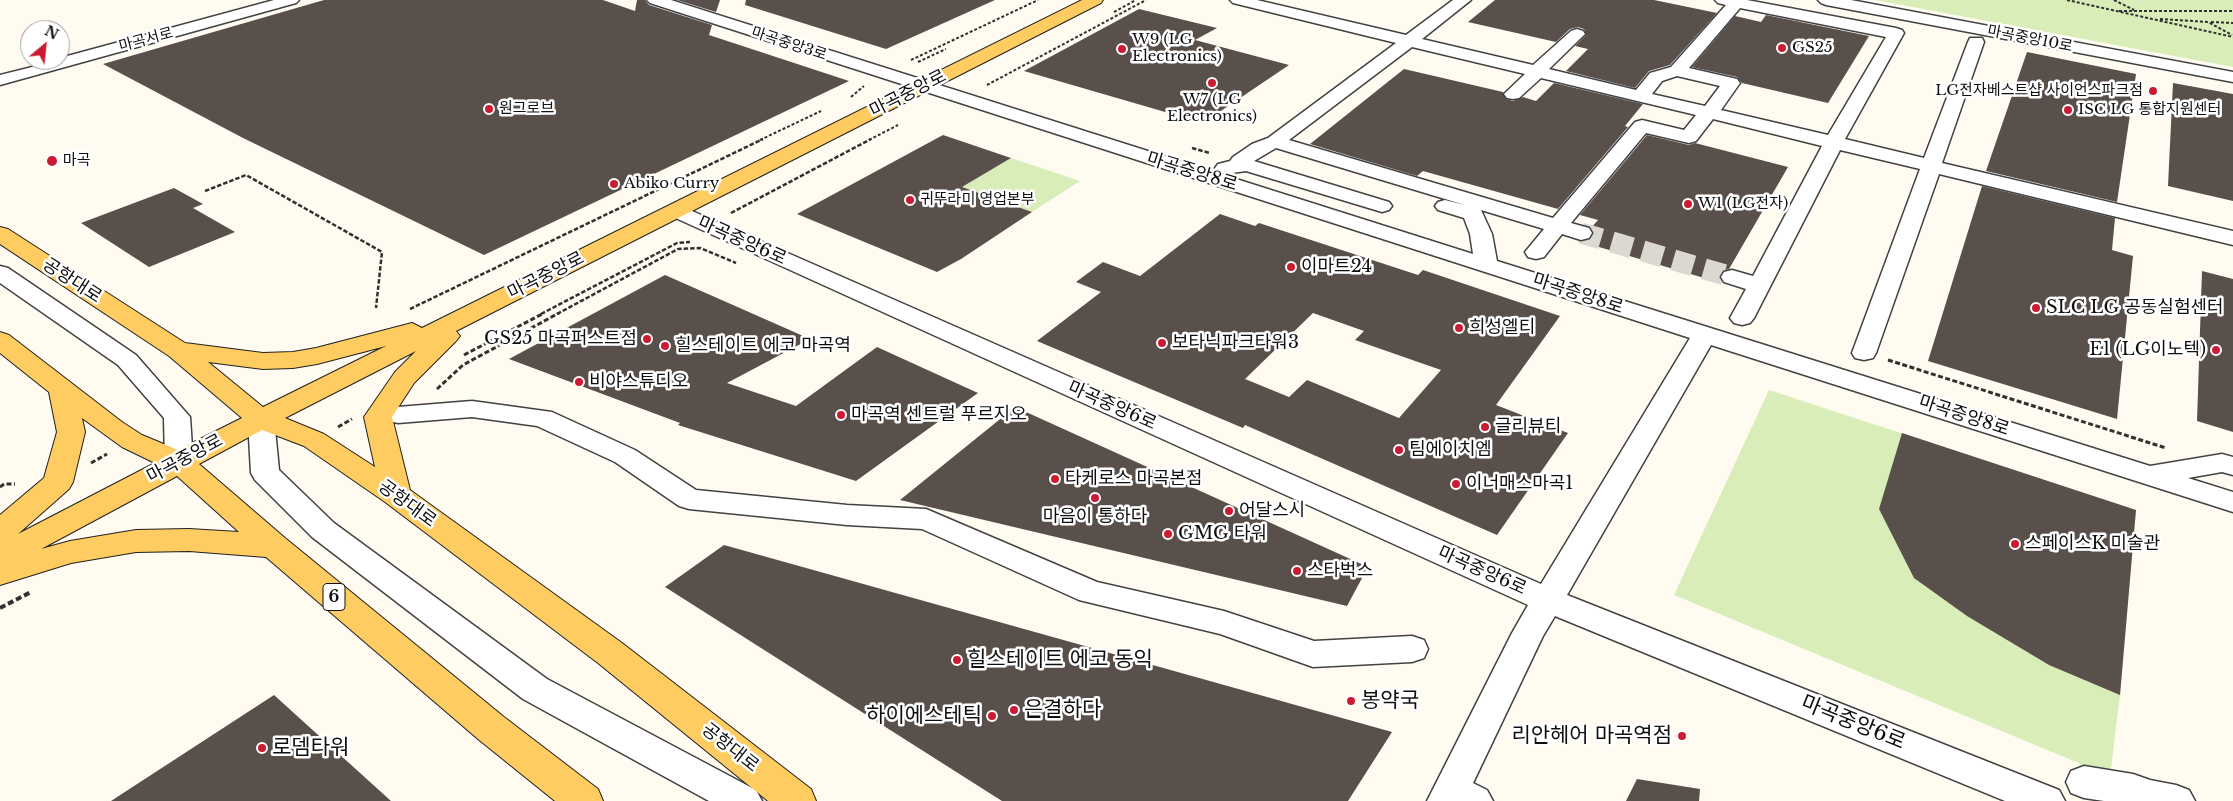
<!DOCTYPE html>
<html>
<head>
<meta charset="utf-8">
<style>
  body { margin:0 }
  #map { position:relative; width:2233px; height:801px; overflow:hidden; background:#fffbf1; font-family:"Libre Baskerville",serif }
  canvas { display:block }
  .north { position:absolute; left:20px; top:20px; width:50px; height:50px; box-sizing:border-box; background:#fff; border:1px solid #9f9f9f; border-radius:50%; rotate:28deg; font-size:14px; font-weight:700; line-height:20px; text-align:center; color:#0f0f0f }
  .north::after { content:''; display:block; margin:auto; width:18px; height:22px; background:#cb1b32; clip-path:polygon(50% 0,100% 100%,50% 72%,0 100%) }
</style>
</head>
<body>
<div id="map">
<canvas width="2233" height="801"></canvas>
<div class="north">N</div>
</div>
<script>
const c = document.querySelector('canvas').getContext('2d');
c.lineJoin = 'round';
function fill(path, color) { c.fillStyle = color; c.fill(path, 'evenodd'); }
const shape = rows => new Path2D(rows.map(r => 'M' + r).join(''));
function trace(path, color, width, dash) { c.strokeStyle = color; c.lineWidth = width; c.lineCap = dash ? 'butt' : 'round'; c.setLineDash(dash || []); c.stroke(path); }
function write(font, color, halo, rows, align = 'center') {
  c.font = font + ' "Libre Baskerville","Noto Sans KR",serif'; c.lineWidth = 5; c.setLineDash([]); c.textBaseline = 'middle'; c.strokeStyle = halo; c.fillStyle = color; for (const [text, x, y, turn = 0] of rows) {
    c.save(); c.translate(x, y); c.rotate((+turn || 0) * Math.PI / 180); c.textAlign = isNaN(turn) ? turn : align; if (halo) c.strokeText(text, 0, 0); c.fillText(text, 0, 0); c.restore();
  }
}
const green = shape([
  [1875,0,2233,0,2233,67],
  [1011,158,1080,181,1032,212,962,187],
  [1769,390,2136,510,2120,695,2110,776,1674,595]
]);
const building = shape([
  [324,0,603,0,635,11,637,0,645,0,649,5,712,25,709,35,849,81,484,255,243,138,103,64],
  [677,0,720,0,716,12],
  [746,0,995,0,886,49,745,5],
  [1495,0,1654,0,1717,13,1670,65,1649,71,1635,88,1566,71,1588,49,1575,46,1586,35,1584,29,1578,27,1570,29,1556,42,1468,22],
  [1139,9,1217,28,1195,40,1289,65,1203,123,1024,71],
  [1766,15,1869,36,1828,103,1742,83,1737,77,1692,67,1735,16,1761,22],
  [2027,52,2136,74,2117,202,1986,171],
  [1404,69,1503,92,1506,99,1513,101,1523,97,1536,101,1554,83,1643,104,1625,126,1628,127,1558,209,1423,171,1417,176,1310,144],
  [2173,83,2233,94,2233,201,2168,186],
  [943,135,1011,158,962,187,1032,212,961,259,937,272,797,214],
  [1647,135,1689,145,1695,143,1788,167,1729,269,1722,271,1719,276,1721,283,1582,242,1591,239,1594,234,1591,228,1598,220,1580,215],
  [1982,186,2115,218,2112,250,2133,256,2117,419,1928,361],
  [174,188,203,204,193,208,235,232,149,267,81,223],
  [1220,214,1255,226,1259,223,1418,275,1423,270,1560,316,1496,405,1568,433,1497,535,1245,425,1243,428,1037,341,1101,292,1076,282,1103,262,1140,276],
  [1313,313,1364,331,1355,340,1441,370,1399,418,1307,380,1289,397,1245,379],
  [2202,271,2233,279,2233,432,2197,421],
  [665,275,810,339,727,383,796,406,877,347,978,393,856,481,678,425,680,423,509,359],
  [1015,407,1368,567,1347,606,900,500],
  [1902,433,2136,510,2120,695,2049,665,1967,616,1914,578,1879,509],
  [724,545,1392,732,1348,801,1002,801,665,587],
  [274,695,391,801,111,801],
  [1637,779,1700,789,1699,801,1626,801]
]);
const minorTunnel = shape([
  [1581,233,1732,277]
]);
const pathFar3 = shape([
  [2067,0,2233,37],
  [2114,0,2134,10],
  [2119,11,2233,11],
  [1114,12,1136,0],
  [2160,19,2208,22,2232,35],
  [2211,22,2233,23],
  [911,60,1038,0],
  [918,62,946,49],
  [987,85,1146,0],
  [851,97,864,86],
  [760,140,821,111],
  [869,140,898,125]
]);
const pathFar2 = shape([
  [1192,148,1210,153],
  [205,191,246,175,382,252,376,308],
  [731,213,871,139],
  [410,309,763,139],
  [541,314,677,243,690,242],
  [557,314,678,249,700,248,736,263]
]);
const pathFar1 = shape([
  [464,355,544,313],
  [1888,360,2166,448],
  [437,389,463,365,559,313],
  [338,427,352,419],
  [91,463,107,454],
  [0,487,4,484,15,484]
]);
const path = shape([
  [0,608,31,592]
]);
const minor = shape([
  [274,0,299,0,296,3,0,85,0,75,60,60,60,58,274,0],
  [647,0,671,0,1473,254,1470,234,1464,218,1438,210,1435,206,1438,202,1445,200,1465,205,1276,148,1254,161,1389,202,1392,206,1389,210,1382,212,1246,171,1225,174,1218,172,1215,168,1218,164,1230,161,1233,157,1252,144,1268,138,1396,43,1233,3,1230,0,1257,0,1406,35,1453,0,1471,0,1422,39,1533,65,1571,31,1577,29,1583,31,1585,34,1549,69,1636,90,1650,73,1671,67,1726,5,1718,3,1715,0,1747,0,1896,28,1902,30,1904,33,1845,139,1924,158,1968,42,1970,38,1982,38,1984,42,1942,163,2233,231,2233,245,1939,174,1876,353,1873,358,1864,360,1855,358,1852,353,1920,169,1840,150,1754,318,1750,323,1742,325,1734,323,1730,318,1746,289,1724,282,1721,277,1724,272,1732,270,1753,276,1822,146,1713,119,1696,141,1689,143,1646,133,1571,223,1589,228,1592,233,1589,238,1581,240,1562,234,1544,257,1536,259,1528,257,1525,252,1544,229,1481,210,1492,234,1497,261,2150,466,2222,454,2233,457,2233,475,2222,472,2188,478,2233,492,2233,512,1711,345,1567,595,2059,790,2065,801,2005,801,1555,616,1543,636,1473,783,1487,790,1493,801,1427,801,1512,633,1528,605,669,215,665,211,669,207,676,205,683,207,1541,584,1690,338,650,3,647,0],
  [1740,8,1886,37,1828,135,1721,110,1740,83,1737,79,1689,68,1740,8],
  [1412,47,1525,74,1504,94,1507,98,1513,99,1519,98,1541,78,1696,115,1684,130,1642,120,1635,122,1553,218,1289,140,1412,47],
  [1677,76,1720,86,1705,106,1652,94,1662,81,1677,76],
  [1818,0,1851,0,2233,72,2233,82,1826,5,1821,3,1818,0],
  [0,266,8,268,136,355,190,417,193,462,189,468,179,471,169,468,165,462,164,418,118,365,0,283,0,266],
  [472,401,552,412,635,450,696,490,847,505,926,509,1097,582,1224,611,1314,641,1412,636,1424,640,1428,649,1424,658,1412,662,1313,667,1220,634,1079,600,922,529,847,525,689,509,679,506,615,462,537,426,472,417,398,423,389,421,385,415,389,409,398,407,472,401],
  [261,411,270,413,274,419,279,470,334,523,547,679,756,790,762,801,709,801,523,699,312,537,255,480,251,473,248,419,252,413,261,411],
  [2084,766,2133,774,2150,780,2176,785,2189,790,2195,801,2104,801,2084,798,2071,793,2066,782,2071,771,2084,766]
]);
const major = shape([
  [1082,0,1103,0,1101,3,456,331,460,336,456,341,414,383,392,417,410,490,622,643,811,789,816,801,768,801,598,663,385,502,304,446,262,430,199,464,285,538,504,717,598,789,603,801,555,801,478,739,266,557,189,551,136,552,71,563,0,585,0,515,44,478,57,432,49,392,0,353,0,332,9,335,122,422,142,435,178,450,242,418,169,356,0,244,0,227,8,229,185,343,263,353,293,352,316,348,412,323,422,328,1082,0],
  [386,346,263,407,208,362,263,369,293,368,317,364,386,346],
  [416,351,395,372,364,417,375,467,324,434,285,418,416,351],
  [82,418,122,447,155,463,18,534,69,489,73,482,85,432,82,418],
  [177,476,239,532,189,529,136,530,70,541,41,549,177,476]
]);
const markers = [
  [1782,48,5,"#cb1b32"],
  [1122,49,5,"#cb1b32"],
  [1212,83,5,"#cb1b32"],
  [2153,91,5,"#cb1b32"],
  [489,109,5,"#cb1b32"],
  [2068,110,5,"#cb1b32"],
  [52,161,6,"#cb1b32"],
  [614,184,5,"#cb1b32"],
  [910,200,5,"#cb1b32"],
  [1688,204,5,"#cb1b32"],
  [1291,267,5,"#cb1b32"],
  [2036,308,5,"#cb1b32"],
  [1459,328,5,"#cb1b32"],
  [647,339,5,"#cb1b32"],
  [1162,343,5,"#cb1b32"],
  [665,346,5,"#cb1b32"],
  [2216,350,5,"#cb1b32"],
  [579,382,5,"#cb1b32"],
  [841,415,5,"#cb1b32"],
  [1485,427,5,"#cb1b32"],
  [1399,450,5,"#cb1b32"],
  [1055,479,5,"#cb1b32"],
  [1456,484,5,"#cb1b32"],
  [1095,498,5,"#cb1b32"],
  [1229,511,5,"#cb1b32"],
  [1168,534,5,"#cb1b32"],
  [2015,544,5,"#cb1b32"],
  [1297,571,5,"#cb1b32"],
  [957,660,5,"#cb1b32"],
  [1351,701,5,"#cb1b32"],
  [1014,710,5,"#cb1b32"],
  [992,716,5,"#cb1b32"],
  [1682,736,5,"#cb1b32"],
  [262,748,5,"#cb1b32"]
];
const farStreetnames = [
  ["마곡중앙10로",2030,39,11],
  ["마곡서로",146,40,-15],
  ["마곡중앙3로",789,44,18]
];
const farPoinames = [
  ["W9 (LG",1132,40],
  ["Electronics)",1132,57],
  ["GS25",1792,48],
  ["LG전자베스트샵 사이언스파크점",2143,91,"right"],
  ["W7 (LG",1212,100,"center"],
  ["Electronics)",1212,117,"center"],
  ["원그로브",499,109],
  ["ISC LG 통합지원센터",2078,110],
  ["마곡",63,161],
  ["Abiko Curry",624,184],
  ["귀뚜라미 영업본부",920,200],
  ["W1 (LG전자)",1698,204]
];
const shields = [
  [334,597,22]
];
const shieldNames = [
  ["6",334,597]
];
const streetNames = [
  ["마곡중앙로",908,94,-27],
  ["마곡중앙8로",1192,172,17],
  ["마곡중앙6로",742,241,24],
  ["마곡중앙로",546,276,-27],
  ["공항대로",72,281,33],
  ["마곡중앙8로",1578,294,18],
  ["마곡중앙6로",1112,406,24],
  ["마곡중앙8로",1964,416,18],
  ["마곡중앙로",185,459,-28],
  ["공항대로",407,504,36],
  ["마곡중앙6로",1482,571,24],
  ["공항대로",730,748,38]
];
const poiNames = [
  ["이마트24",1301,267],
  ["SLC LG 공동실험센터",2046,308],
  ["희성엘티",1469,328],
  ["GS25 마곡퍼스트점",637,339,"right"],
  ["보타닉파크타워3",1172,343],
  ["힐스테이트 에코 마곡역",675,346],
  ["E1 (LG이노텍)",2206,350,"right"],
  ["비야스튜디오",589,382],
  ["마곡역 센트럴 푸르지오",851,415],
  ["글리뷰티",1495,427],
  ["팀에이치엠",1409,450],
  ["타케로스 마곡본점",1065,479],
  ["이너매스마곡1",1466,484],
  ["어달스시",1239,511],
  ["마음이 통하다",1095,517,"center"],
  ["GMG 타워",1178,534],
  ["스페이스K 미술관",2025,544],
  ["스타벅스",1307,571]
];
const nearPoinames = [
  ["힐스테이트 에코 동익",967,660],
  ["봉약국",1361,701],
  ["은결하다",1024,710],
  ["하이에스테틱",982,716,"right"],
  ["리안헤어 마곡역점",1672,736,"right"],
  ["로뎀타워",272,748]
];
const nearStreetnames = [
  ["마곡중앙6로",1853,723,22]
];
fill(green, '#d8edb7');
fill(building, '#594f4b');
trace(minorTunnel, '#dbd8cf', 21, [21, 11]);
trace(minor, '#424242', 3);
trace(major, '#202020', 2);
trace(pathFar3, '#313131', 2, [3, 2]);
trace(pathFar2, '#313131', 2.5, [4.5, 2]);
trace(pathFar1, '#313131', 3, [5, 2.5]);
trace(path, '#313131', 4, [6, 3]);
fill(minor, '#fff');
fill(major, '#ffcc61');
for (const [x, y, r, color] of markers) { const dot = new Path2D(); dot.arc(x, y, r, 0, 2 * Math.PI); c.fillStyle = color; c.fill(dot); trace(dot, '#fff', 2); }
write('15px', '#0f0f0f', '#fff', farStreetnames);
write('15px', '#0f0f0f', '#fff', farPoinames, 'left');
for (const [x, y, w] of shields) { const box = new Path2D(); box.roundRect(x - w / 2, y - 13.5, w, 27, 4); c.fillStyle = '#fff'; c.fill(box); trace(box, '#0f0f0f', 1); }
write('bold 16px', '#0f0f0f', null, shieldNames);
write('18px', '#0f0f0f', '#fff', streetNames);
write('18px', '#0f0f0f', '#fff', poiNames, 'left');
write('21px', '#0f0f0f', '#fff', nearPoinames, 'left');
write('21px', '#0f0f0f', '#fff', nearStreetnames);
</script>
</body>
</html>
